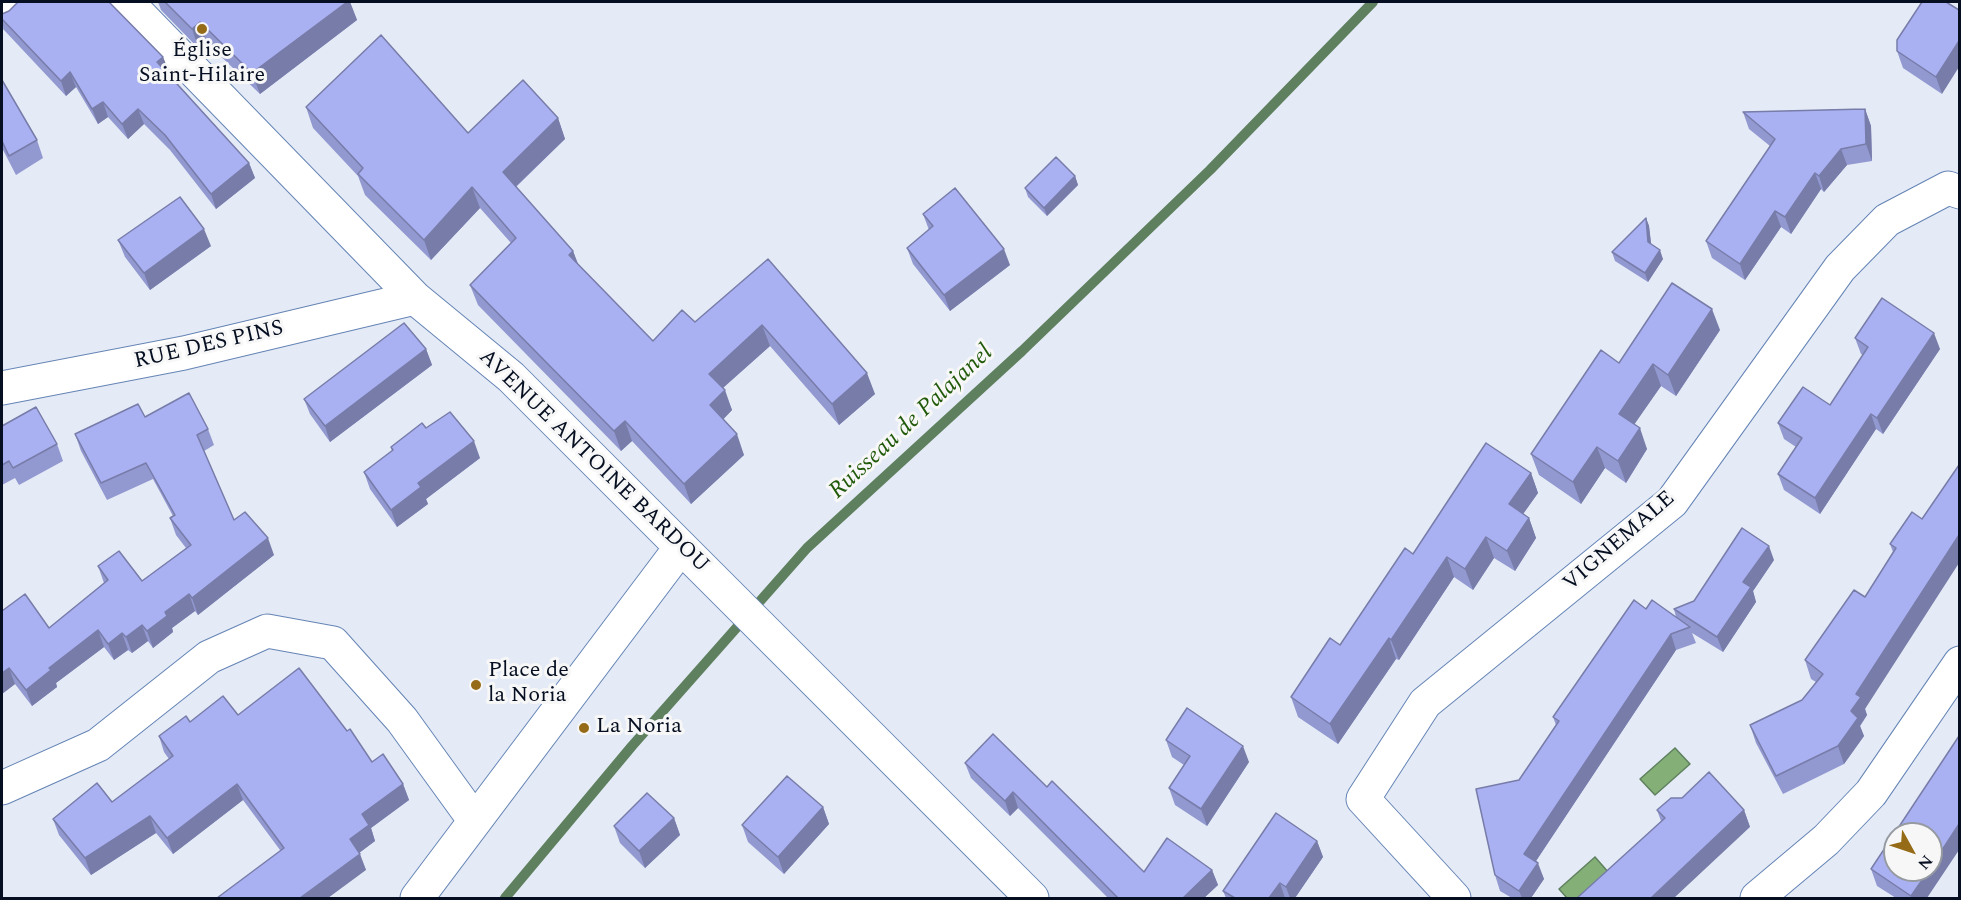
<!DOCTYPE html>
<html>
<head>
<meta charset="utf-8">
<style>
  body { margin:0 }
  #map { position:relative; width:1961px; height:900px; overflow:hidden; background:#e4ebf6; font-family:Spectral,serif }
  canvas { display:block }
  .frame { position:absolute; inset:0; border:3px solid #050f21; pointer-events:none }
  .north { position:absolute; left:1883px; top:822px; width:60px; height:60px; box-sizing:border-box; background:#f7f7f7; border:2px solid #969aa1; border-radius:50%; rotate:130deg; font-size:16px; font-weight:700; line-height:24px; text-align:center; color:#050f21 }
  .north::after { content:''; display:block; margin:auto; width:21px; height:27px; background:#956b17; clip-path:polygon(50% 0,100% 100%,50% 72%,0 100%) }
</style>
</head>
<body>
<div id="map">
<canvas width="1961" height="900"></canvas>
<div class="frame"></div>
<div class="north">N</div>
</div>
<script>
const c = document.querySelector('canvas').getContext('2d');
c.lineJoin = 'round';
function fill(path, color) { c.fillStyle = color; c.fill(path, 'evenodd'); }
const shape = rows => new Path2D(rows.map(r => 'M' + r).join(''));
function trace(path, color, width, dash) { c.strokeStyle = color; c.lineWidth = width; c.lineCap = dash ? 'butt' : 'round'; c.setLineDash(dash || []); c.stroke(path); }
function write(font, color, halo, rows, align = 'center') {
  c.font = font + ' Spectral,serif'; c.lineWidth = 6; c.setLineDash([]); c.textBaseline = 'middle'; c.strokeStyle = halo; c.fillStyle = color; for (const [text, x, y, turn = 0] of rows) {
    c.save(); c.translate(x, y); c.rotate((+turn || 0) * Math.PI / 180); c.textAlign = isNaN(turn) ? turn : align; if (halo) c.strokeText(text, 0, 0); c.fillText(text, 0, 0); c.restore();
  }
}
const water = shape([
  [1675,748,1690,764,1655,795,1640,779,1675,748],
  [1595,857,1609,873,1580,898,1567,898,1559,889,1595,857]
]);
const stream = shape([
  [505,898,632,746,807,548,1022,351,1210,170,1373,2]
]);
const minor = shape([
  [127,2,415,298,511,377,1032,898],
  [2,12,13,2],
  [2,388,184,353,415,298],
  [2,788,98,745,209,657,267,631,333,643,402,720,475,821],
  [417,898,681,547],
  [1454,898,1363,799,1425,703,1672,502,1840,268,1887,220,1948,188,1960,192],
  [1757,898,1826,840,1871,793,1960,663]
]);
const wall = shape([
  [158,2,350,2,357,20,260,94,207,43,199,49,161,10],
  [1922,2,1942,94,1903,68,1897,51],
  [2,14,163,57,169,72,168,73,249,163,255,178,216,209,170,150,144,124,128,139,108,117,98,124,76,87,66,96,4,30,2,24],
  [2,80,37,140,43,158,16,175,2,148],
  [306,107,468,133,558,118,565,139,516,187,573,251,578,264,653,341,695,322,768,259,875,394,839,425,770,346,723,388,732,410,723,419,744,455,691,504,632,441,621,451,478,305,470,285,511,243,480,208,431,260,365,195,358,176,313,128],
  [1865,109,1871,126,1872,161,1847,165,1824,192,1821,189,1791,234,1781,227,1745,280,1712,258,1706,241,1770,146,1749,129,1743,112],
  [1075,176,1078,185,1047,216,1028,197,1025,188],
  [923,214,1010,265,950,311,913,264,907,248,929,230],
  [1646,218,1649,226,1651,244,1663,259,1648,282,1615,261,1612,252],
  [118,240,211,246,150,290,125,257],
  [1720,330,1676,396,1661,386,1634,424,1647,449,1626,483,1605,468,1581,504,1539,475,1531,454,1619,363],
  [1855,338,1940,349,1883,434,1876,429,1820,514,1784,490,1778,474,1796,447,1784,439,1778,423,1830,405,1863,355,1861,354],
  [426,349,432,365,330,442,310,414,304,399],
  [145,417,208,429,214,445,204,451,234,520,274,555,198,615,195,611,172,628,173,632,153,648,148,641,132,653,128,650,114,660,104,647,56,683,57,687,32,706,15,684,2,694,2,611,49,628,104,583,98,566,142,581,186,548,176,535,170,518,173,516,153,479,107,500,81,451,75,434],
  [2,426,57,444,63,461,19,485,15,478,2,485],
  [426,428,480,458,426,499,428,504,397,527,370,489,364,472,392,451,391,447],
  [1531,473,1538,493,1523,514,1529,518,1536,538,1515,571,1494,558,1473,590,1454,577,1399,660,1396,659,1338,744,1298,717,1291,697,1340,645,1413,554],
  [1912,512,1865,709,1867,715,1860,726,1864,736,1844,764,1783,794,1756,743,1750,725,1802,700,1816,682,1811,679,1805,660,1865,597,1893,552,1890,544],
  [1774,560,1753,591,1756,602,1723,652,1692,633,1696,643,1676,650,1536,861,1544,879,1531,898,1512,898,1500,891,1495,875,1519,780,1556,725,1553,717,1646,609,1676,617,1674,609,1694,601],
  [238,715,347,731,372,762,403,784,409,800,371,828,375,841,359,853,366,870,280,850,243,800,173,854,156,833,91,875,59,835,53,819,112,802,169,759,164,752,159,736,190,722],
  [1166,740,1249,762,1207,826,1175,805,1169,788,1184,765,1172,757],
  [965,763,1047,787,1144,872,1212,870,1218,885,1204,898,1108,898,1018,808,1010,816,971,778],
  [823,807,829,824,784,874,748,842,742,825],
  [1657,810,1744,810,1750,827,1661,821],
  [674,818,680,835,645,868,620,843,614,826],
  [1317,841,1323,857,1295,898,1226,898,1223,891],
  [1871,869,1927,898,1896,898,1877,886]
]);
const shadedWall = shape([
  [347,2,350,2,357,20,260,94,252,73],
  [200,22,207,43,199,49,192,29],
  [1959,41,1959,67,1942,94,1936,77],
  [163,57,169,72,163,76,157,62],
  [70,72,76,87,66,96,61,81],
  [103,102,108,117,98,124,92,109],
  [138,109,144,124,128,139,122,124],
  [1865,109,1871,126,1872,161,1866,144],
  [558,118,565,139,510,192,503,172],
  [1841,149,1847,165,1824,192,1819,176],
  [249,163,255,178,216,209,211,194],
  [1815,173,1821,189,1791,234,1785,217],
  [1075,176,1078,185,1047,216,1044,208],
  [472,187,480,208,431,260,424,240],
  [1775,211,1781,227,1745,280,1740,264],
  [1646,218,1649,226,1652,251,1648,242],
  [204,229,211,246,150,290,144,273],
  [1004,249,1010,265,950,311,944,295],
  [1660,250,1663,259,1648,282,1645,273],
  [573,251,581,272,569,255],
  [1712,309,1720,330,1676,396,1668,375],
  [762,325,770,346,716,394,709,374],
  [1934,333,1940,349,1883,434,1877,418],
  [426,349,432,365,330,442,325,426],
  [1653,364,1661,386,1627,435,1619,414],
  [867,373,875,394,839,425,832,404],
  [725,390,732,410,718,425,710,405],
  [1871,414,1876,429,1820,514,1815,498],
  [625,421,632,441,621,451,614,431],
  [1640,428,1647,449,1626,483,1618,461],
  [737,434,744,455,691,504,684,484],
  [474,441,480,458,426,499,428,504,397,527,391,510,418,483],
  [1597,447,1605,468,1581,504,1573,482],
  [1531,473,1538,493,1516,524,1509,504],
  [1529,518,1536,538,1515,571,1507,551],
  [1959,535,1959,563,1865,709,1867,715,1860,726,1864,736,1844,764,1838,746,1856,694],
  [1486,537,1494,558,1473,590,1465,569],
  [268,538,274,555,198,615,192,598],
  [1769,546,1774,560,1753,591,1756,602,1723,652,1717,637,1743,582],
  [1447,557,1454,577,1399,660,1391,640],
  [189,594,195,611,172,628,173,632,153,648,147,631,165,612],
  [142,625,148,641,132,653,126,637],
  [98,630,104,647,56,683,57,687,32,706,26,690,49,668],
  [122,633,128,650,114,660,108,644],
  [1671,634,1676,650,1530,870,1524,854],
  [1389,638,1396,659,1338,744,1330,724],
  [9,668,15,684,2,694,2,673],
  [1243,746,1249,762,1207,826,1201,809],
  [237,784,243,800,173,854,167,838],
  [403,784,409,800,371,828,375,841,355,856,350,839,362,814],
  [1013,792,1018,808,1010,816,1005,801],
  [823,807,829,824,784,874,778,857],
  [1744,810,1750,827,1674,898,1651,898],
  [150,816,156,833,91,875,85,858],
  [674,818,680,835,645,868,639,851],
  [1959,824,1959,850,1927,898,1912,898,1911,896,1929,870,1931,870,1931,867],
  [1317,841,1323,857,1295,898,1290,898,1286,887],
  [360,854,366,870,328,898,300,898],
  [1538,863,1544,879,1531,898,1522,898,1519,891],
  [1212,870,1218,885,1204,898,1183,898],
  [1280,883,1285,898,1269,898]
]);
const building = shape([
  [18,2,109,2,163,57,157,62,249,163,211,194,165,135,138,109,122,124,103,102,92,109,70,72,61,81,2,19,2,14,9,11,18,2],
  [165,2,347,2,252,73,200,22,192,29,165,2],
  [1922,2,1946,2,1959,10,1959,41,1936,77,1897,51,1897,40,1922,2],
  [381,35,468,133,523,80,558,118,503,172,573,251,569,255,653,341,682,310,695,322,768,259,867,373,832,404,762,325,709,374,725,390,710,405,737,434,684,484,625,421,614,431,470,285,516,238,472,187,424,240,358,174,363,168,306,107,381,35],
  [2,80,37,140,9,156,2,141,2,80],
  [1865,109,1866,144,1841,149,1819,176,1815,173,1785,217,1775,211,1740,264,1706,241,1775,139,1743,112,1865,109],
  [1056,157,1075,176,1044,208,1025,188,1056,157],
  [955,188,1004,249,944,295,907,248,933,226,923,214,955,188],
  [180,197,204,229,144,273,118,240,180,197],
  [1646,218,1648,242,1660,250,1645,273,1612,252,1646,218],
  [1672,283,1712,309,1668,375,1653,364,1619,414,1640,428,1618,461,1597,447,1573,482,1531,454,1601,350,1619,363,1672,283],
  [1882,298,1934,333,1877,418,1871,414,1815,498,1778,474,1802,438,1778,423,1803,387,1830,405,1868,347,1855,338,1882,298],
  [404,323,426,349,325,426,304,399,404,323],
  [189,393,208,429,197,435,234,520,245,512,268,538,192,598,189,594,165,612,167,616,147,631,142,625,126,637,122,633,108,644,98,630,49,668,51,670,26,690,9,668,2,673,2,611,25,594,49,628,108,580,98,566,119,551,142,581,191,545,170,518,175,515,146,463,101,483,75,434,138,404,145,417,189,393],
  [36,407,57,444,13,468,9,461,2,465,2,426,36,407],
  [450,412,474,441,418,483,421,487,391,510,364,472,393,450,391,447,422,423,426,428,450,412],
  [1486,443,1531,473,1509,504,1529,518,1507,551,1486,537,1465,569,1447,557,1391,640,1389,638,1330,724,1291,697,1330,638,1340,645,1405,548,1413,554,1486,443],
  [1959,465,1959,535,1856,694,1861,697,1851,711,1858,718,1838,746,1776,776,1750,725,1802,700,1823,674,1805,660,1854,590,1865,597,1896,548,1890,544,1912,512,1922,519,1959,465],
  [1742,528,1769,546,1743,582,1751,587,1717,637,1674,609,1694,601,1742,528],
  [1634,600,1646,609,1652,600,1690,627,1671,634,1524,854,1538,863,1519,891,1495,875,1476,789,1519,780,1559,721,1553,717,1634,600],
  [299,668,347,731,350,729,372,762,383,754,403,784,362,814,369,825,350,839,360,854,300,898,217,898,284,848,237,784,167,838,150,816,85,858,53,819,97,783,112,802,173,756,159,736,186,716,190,722,223,696,238,715,299,668],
  [1187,708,1243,746,1201,809,1169,788,1190,756,1166,740,1187,708],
  [993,734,1047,787,1052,781,1144,872,1167,838,1212,870,1183,898,1118,898,1013,792,1005,801,965,763,993,734],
  [1959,736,1959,824,1931,867,1931,834,1895,834,1895,870,1929,870,1911,896,1871,869,1959,736],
  [1709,772,1744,810,1651,898,1577,898,1665,818,1657,810,1671,798,1682,798,1709,772],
  [787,776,823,807,778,857,742,825,787,776],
  [647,793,674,818,639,851,614,826,647,793],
  [1276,813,1317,841,1286,887,1280,883,1269,898,1235,898,1223,891,1276,813]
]);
const markers = [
  [202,29,6,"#956b17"],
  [476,685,6,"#956b17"],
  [584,728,6,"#956b17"]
];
const poiNames = [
  ["Église",202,52,"center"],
  ["Saint-Hilaire",202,77,"center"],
  ["Place de",488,672],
  ["la Noria",488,697],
  ["La Noria",596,728]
];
const streetNames = [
  ["RUE DES PINS",209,346,-13],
  ["AVENUE ANTOINE BARDOU",593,462,44],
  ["VIGNEMALE",1620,542,-41]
];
const waterNames = [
  ["Ruisseau de Palajanel",912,423,-43]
];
fill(water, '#84b078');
trace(water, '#5e805e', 1.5);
trace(stream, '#5e805e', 10);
trace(minor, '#6584b5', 35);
trace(minor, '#fff', 33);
fill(wall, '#9298d0');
fill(shadedWall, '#777ca9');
fill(building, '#aab1f2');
trace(building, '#777ca9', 1.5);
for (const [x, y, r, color] of markers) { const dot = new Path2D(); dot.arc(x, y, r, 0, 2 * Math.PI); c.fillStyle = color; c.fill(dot); trace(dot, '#f7f7f7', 2); }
write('22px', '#050f21', '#f7f7f7', poiNames, 'left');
write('22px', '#050f21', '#f7f7f7', streetNames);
write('italic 24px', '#215a0b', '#f7f7f7', waterNames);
</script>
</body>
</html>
